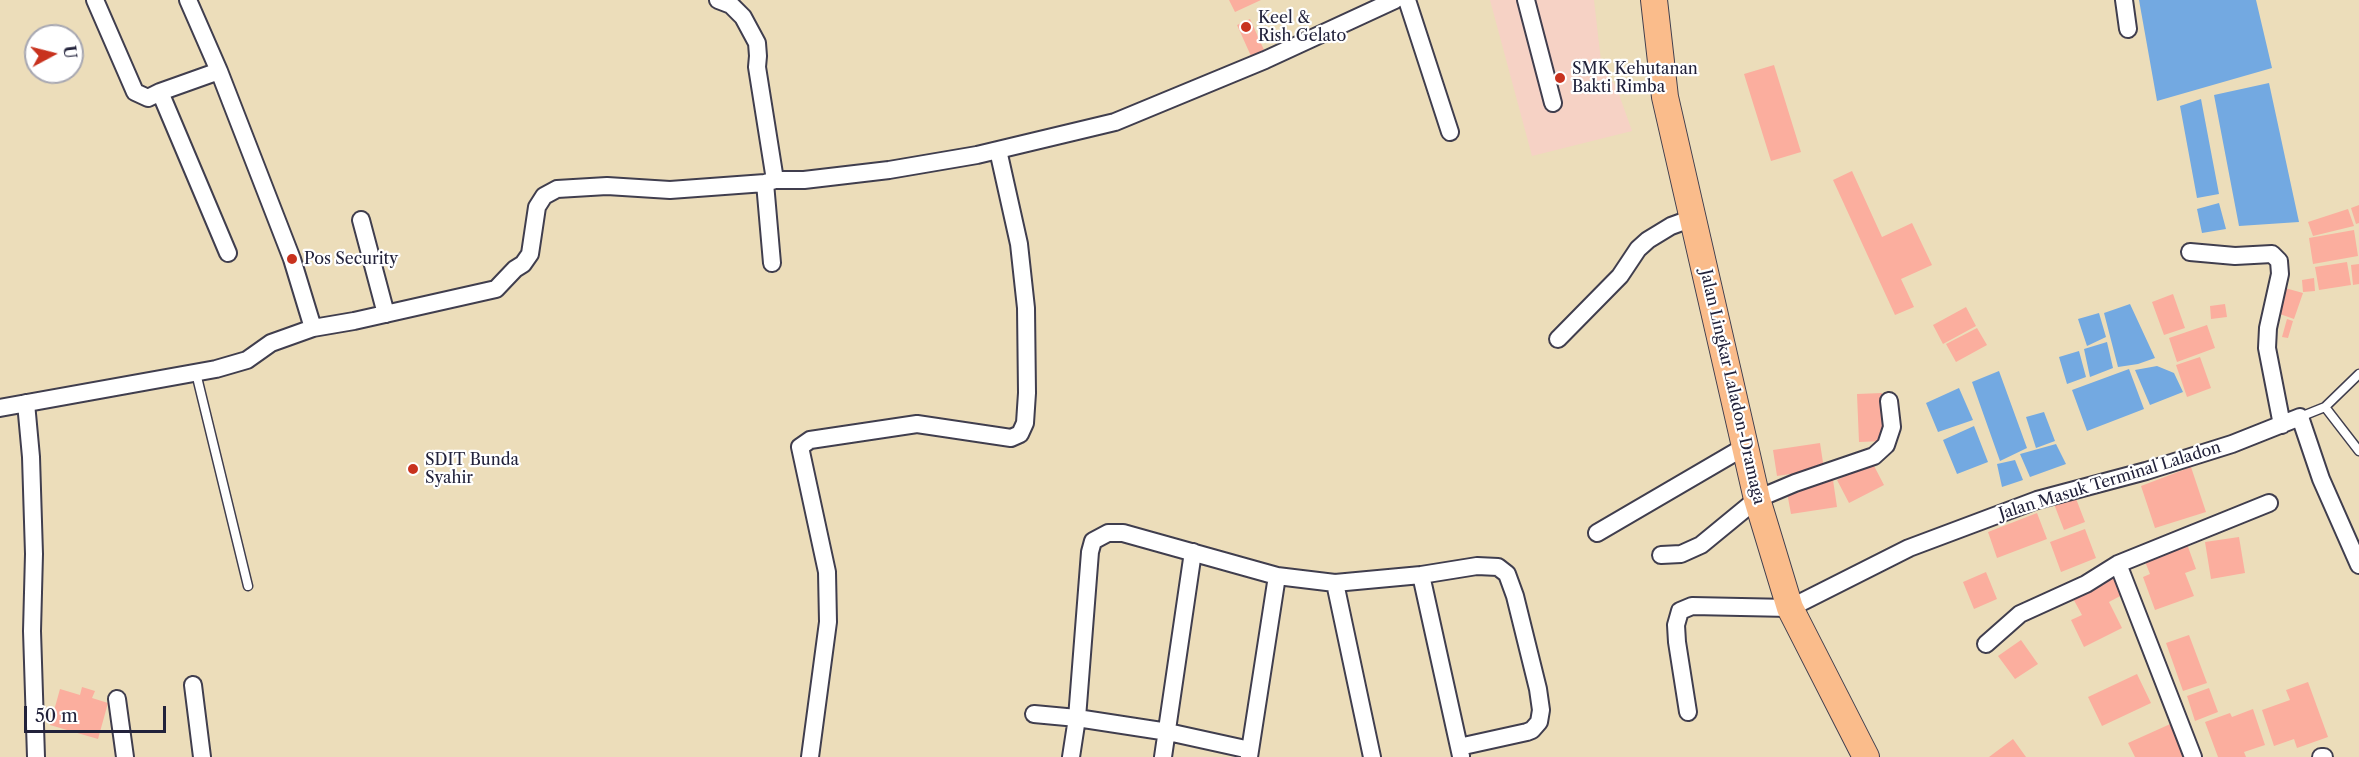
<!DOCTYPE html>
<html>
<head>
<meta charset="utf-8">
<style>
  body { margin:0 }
  #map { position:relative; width:2359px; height:757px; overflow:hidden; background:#ecddba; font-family:"Libre Caslon Text",serif }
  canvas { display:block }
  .north { position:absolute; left:24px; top:24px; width:60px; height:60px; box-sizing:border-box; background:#fff; border:2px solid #a7a7b1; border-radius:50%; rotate:83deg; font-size:16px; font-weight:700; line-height:24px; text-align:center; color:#22223b }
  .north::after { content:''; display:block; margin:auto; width:21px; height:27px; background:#c8321e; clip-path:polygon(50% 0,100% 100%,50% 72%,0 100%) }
  .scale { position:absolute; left:24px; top:706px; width:142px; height:27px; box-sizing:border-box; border:3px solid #22223b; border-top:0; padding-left:8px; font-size:18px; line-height:21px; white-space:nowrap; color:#22223b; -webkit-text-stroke:4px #fff; paint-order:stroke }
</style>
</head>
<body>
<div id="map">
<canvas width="2359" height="757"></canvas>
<div class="north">U</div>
<div class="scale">50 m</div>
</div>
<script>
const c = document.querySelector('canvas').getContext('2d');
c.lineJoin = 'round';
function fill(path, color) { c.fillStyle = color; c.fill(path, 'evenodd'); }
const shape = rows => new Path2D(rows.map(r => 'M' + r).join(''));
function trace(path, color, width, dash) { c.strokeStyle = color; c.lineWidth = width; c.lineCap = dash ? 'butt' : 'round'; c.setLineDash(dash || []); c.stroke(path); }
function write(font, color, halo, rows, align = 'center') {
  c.font = font + ' "Libre Caslon Text",serif'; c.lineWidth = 4.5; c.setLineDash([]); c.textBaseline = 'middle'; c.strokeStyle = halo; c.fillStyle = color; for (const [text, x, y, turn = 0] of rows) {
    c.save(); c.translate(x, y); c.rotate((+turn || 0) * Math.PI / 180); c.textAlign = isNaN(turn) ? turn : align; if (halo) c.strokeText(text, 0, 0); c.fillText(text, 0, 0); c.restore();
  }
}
const built = shape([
  [1490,0,1594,0,1602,70,1616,86,1632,131,1532,156]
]);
const water = shape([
  [2139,0,2256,0,2272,68,2157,101],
  [2269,83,2299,222,2239,226,2214,95],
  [2201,99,2219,194,2197,198,2180,106],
  [2219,203,2226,229,2202,233,2197,209],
  [2130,304,2155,358,2138,364,2118,367,2104,313],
  [2099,313,2106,337,2087,346,2078,319],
  [2107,342,2113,368,2090,377,2084,349],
  [2079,351,2086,377,2067,384,2059,357],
  [2157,366,2174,373,2183,392,2150,405,2135,370],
  [2129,369,2144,409,2087,431,2072,390],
  [1999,371,2027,448,2000,461,1972,382],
  [1959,388,1973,420,1938,432,1926,403],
  [2044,412,2055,441,2036,448,2026,417],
  [1974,426,1988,462,1957,474,1943,440],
  [2056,444,2066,464,2030,477,2020,454],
  [2015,460,2023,480,2002,487,1997,464]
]);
const building = shape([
  [1229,0,1261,0,1235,12],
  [1250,19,1264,50,1251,56,1237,25],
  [1774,65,1801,152,1771,161,1744,74],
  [1852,171,1882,237,1912,223,1932,265,1901,279,1914,307,1895,315,1833,180],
  [2359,205,2359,223,2356,224,2351,208],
  [2348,209,2354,226,2313,236,2308,222],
  [2354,230,2358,256,2313,264,2309,238],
  [2347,262,2351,285,2319,290,2315,267],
  [2359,264,2359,284,2353,285,2351,265],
  [2314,278,2315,291,2303,292,2302,280],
  [2285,288,2303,293,2294,319,2277,313],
  [2173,294,2185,328,2164,335,2152,302],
  [2225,304,2227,317,2211,319,2210,306],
  [1966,307,1976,326,1943,344,1933,325],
  [2287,319,2293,321,2288,338,2282,337],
  [2207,325,2215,348,2177,362,2169,338],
  [1977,328,1987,345,1956,362,1946,344],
  [2200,357,2211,388,2187,397,2176,365],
  [1882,393,1884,441,1859,442,1857,394],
  [1820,443,1824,469,1777,476,1773,450],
  [1872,462,1884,485,1849,503,1837,480],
  [2191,467,2206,512,2155,528,2141,486],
  [1833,480,1837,507,1791,514,1786,487],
  [2075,496,2085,522,2064,530,2054,504],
  [2037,513,2047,539,1997,558,1988,532],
  [2085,529,2096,558,2061,572,2050,542],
  [2239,537,2245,573,2211,579,2205,542],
  [2187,544,2196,569,2185,573,2194,596,2155,610,2143,577,2150,574,2144,559],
  [1986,572,1997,599,1974,609,1963,582],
  [2113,572,2124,594,2109,602,2122,628,2084,647,2071,620,2082,615,2070,593],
  [2189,635,2207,683,2183,691,2166,643],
  [2021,640,2038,664,2015,679,1998,656],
  [2137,674,2151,703,2102,726,2088,697],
  [2308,682,2328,737,2297,748,2294,739,2274,746,2262,710,2290,700,2286,690],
  [82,687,95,691,92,698,108,703,98,739,50,725,60,689,80,695],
  [2209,688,2218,712,2195,721,2187,696],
  [2253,709,2265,745,2244,752,2246,757,2218,757,2205,722,2230,713,2232,717],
  [2177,721,2186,757,2135,757,2128,743],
  [2013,739,2026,757,1989,757]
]);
const service = shape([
  [196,373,248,586],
  [2325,407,2359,451],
  [2300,417,2325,407,2359,374]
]);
const minor = shape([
  [95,0,135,92,148,98,160,92,228,253],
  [188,0,219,71,292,259,313,328],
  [718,0,731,5,743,17,757,43,758,56,757,67,775,180],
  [1407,0,1450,132],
  [1526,0,1553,103],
  [2124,0,2128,29],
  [160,92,219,71],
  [765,183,772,263],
  [361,220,386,314],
  [2190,252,2235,256,2272,254,2279,261,2280,274,2268,328,2267,348,2282,425],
  [1558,339,1620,276,1638,249,1648,240,1671,226,1693,218],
  [26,403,31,457,34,554,32,631,36,757],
  [0,408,216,369,247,360,271,343,313,328,354,321,496,289,515,269,523,264,530,254,537,207,544,196,557,189,607,186,670,190,765,183,775,180,804,180,889,170,977,155,1115,122,1265,60,1395,0],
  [1597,533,1746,446],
  [1661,555,1681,554,1701,545,1757,499,1795,483,1874,456,1886,445,1892,427,1889,401],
  [2118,564,2193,757],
  [1421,575,1461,756],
  [1335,583,1372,757],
  [1986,644,2020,614,2086,584,2118,564,2269,503],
  [193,685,202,757],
  [117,699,125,757],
  [1688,712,1677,642,1676,625,1680,611,1692,606,1790,608,1909,548,2037,500,2146,471,2232,444,2300,417,2321,479,2359,565],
  [1034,714,1077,718,1168,732,1250,750],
  [810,757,828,622,827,572,800,447,810,440,917,424,1011,438,1020,434,1025,423,1027,393,1026,308,1019,244,998,150],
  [1071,757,1077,718,1090,552,1093,541,1108,533,1123,533,1277,576,1335,583,1421,575,1477,566,1498,567,1507,574,1515,596,1538,689,1541,710,1539,722,1532,730,1527,732,1459,747],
  [1163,757,1193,552],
  [1249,757,1277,576],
  [2321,757,2324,757]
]);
const primary = shape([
  [1654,0,1665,97,1757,499,1790,608,1866,757]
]);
const markers = [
  [1246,27,6,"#c8321e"],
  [1560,78,6,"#c8321e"],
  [292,259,6,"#c8321e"],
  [413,469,6,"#c8321e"]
];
const poiNames = [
  ["Keel &",1258,18],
  ["Rish Gelato",1258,36],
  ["SMK Kehutanan",1572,69],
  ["Bakti Rimba",1572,87],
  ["Pos Security",304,259],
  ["SDIT Bunda",425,460],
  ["Syahir",425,478]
];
const streetNames = [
  ["Jalan Lingkar Laladon-Dramaga",1732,387,77],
  ["Jalan Masuk Terminal Laladon",2110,481,-17]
];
fill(built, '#f6d2c5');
fill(water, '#73a9e1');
fill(building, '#fbae9e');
trace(service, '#403e4e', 11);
trace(minor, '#403e4e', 20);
trace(primary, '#403e4e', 28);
trace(service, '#fff', 8);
trace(minor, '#fff', 16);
trace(primary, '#fabc8b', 26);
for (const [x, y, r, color] of markers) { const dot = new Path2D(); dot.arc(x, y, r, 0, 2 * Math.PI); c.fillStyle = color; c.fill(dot); trace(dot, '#fff', 2); }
write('16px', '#22223b', '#fff', poiNames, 'left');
write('16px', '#22223b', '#fff', streetNames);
</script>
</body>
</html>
